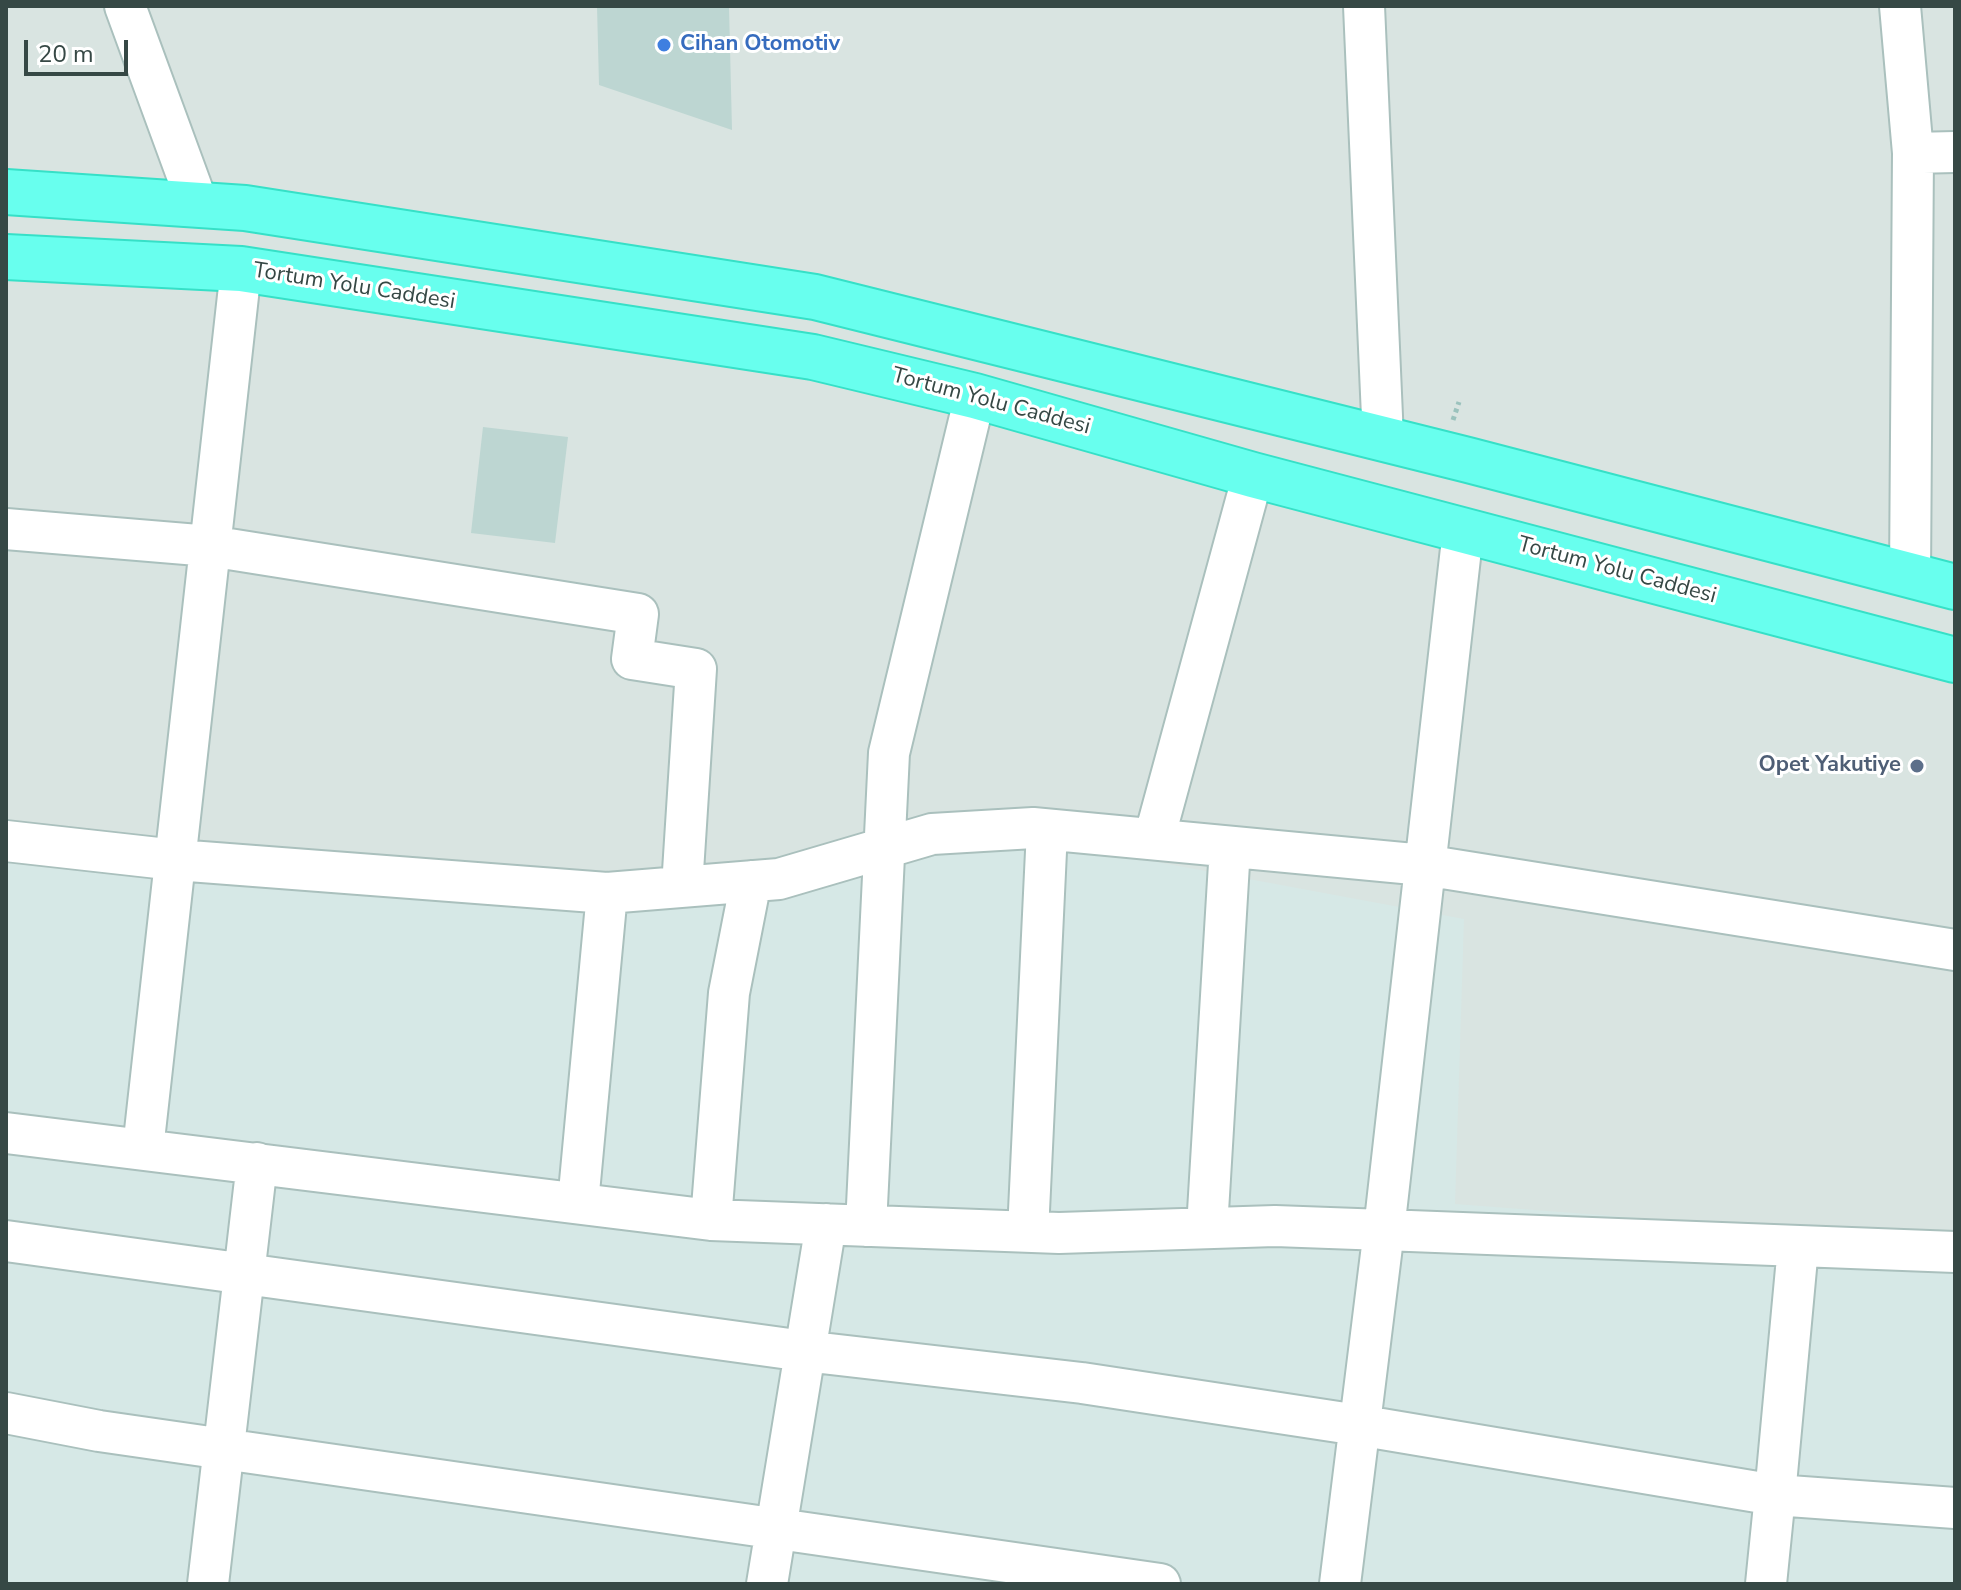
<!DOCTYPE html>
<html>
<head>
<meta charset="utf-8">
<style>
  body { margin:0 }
  #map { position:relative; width:1961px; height:1590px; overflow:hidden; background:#e8f4f3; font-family:"Nunito Sans",sans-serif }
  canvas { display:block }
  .frame { position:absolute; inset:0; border:8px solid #364845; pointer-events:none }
  .scale { position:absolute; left:24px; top:40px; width:104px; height:36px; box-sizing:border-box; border:4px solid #364845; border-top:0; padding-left:10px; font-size:24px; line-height:28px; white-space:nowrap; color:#364845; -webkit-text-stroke:6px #fff; paint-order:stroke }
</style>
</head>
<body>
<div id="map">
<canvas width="1961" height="1590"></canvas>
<div class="frame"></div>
<div class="scale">20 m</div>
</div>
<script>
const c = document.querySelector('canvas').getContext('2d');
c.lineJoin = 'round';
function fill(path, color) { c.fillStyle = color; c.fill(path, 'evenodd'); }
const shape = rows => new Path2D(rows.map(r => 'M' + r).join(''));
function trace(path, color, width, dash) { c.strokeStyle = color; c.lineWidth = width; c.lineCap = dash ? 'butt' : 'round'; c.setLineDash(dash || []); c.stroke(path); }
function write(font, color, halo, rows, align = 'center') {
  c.font = font + ' "Nunito Sans",sans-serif'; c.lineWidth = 6; c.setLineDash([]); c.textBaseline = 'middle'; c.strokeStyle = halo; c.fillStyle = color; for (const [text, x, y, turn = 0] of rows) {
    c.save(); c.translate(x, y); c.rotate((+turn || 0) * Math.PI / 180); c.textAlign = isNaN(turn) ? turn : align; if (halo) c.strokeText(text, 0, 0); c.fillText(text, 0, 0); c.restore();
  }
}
const residential = shape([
  [6,6,1955,6,1955,1584,6,1584]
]);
const industrial = shape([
  [6,6,1955,6,1955,1242,1455,1204,1464,919,947,823,661,880,6,830]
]);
const building = shape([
  [597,6,729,6,732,130,599,85],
  [483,427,568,437,555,543,471,533]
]);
const path = shape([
  [1453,420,1459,402]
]);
const minor = shape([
  [125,6,198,205],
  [1364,6,1383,439],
  [1900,6,1913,153,1910,576],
  [1913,153,1955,152],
  [6,529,210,546,638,614,632,659,696,669,682,887],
  [1154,839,1253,475],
  [6,841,176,860,607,893,779,879,932,834,1033,828,1424,865,1955,950],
  [6,1133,711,1220,1059,1233,1275,1226,1384,1230,1463,531],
  [143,1149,241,269],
  [578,1203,607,893],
  [711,1220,729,993,751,881],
  [866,1226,889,753,975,396],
  [1207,1228,1230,847],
  [1028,1232,1047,830],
  [6,1241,804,1351,1082,1383,1358,1425,1775,1495,1766,1584],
  [1798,1247,1775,1495,1955,1508],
  [6,1413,99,1431,1160,1584],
  [208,1584,257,1163],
  [767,1584,826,1224],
  [1340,1584,1384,1230,1955,1252]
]);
const highway = shape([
  [6,192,245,208,815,297,1468,460,1955,587],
  [6,257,241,269,813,357,975,396,1253,475,1955,660]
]);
const markers = [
  [664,45,8,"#3f7fe0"],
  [1917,766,8,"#5c6f8a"]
];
const shopNames = [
  ["Cihan Otomotiv",680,45]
];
const streetNames = [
  ["Tortum Yolu Caddesi",354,287,9],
  ["Tortum Yolu Caddesi",991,402,15],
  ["Tortum Yolu Caddesi",1617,571,15]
];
const serviceNames = [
  ["Opet Yakutiye",1901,766]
];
fill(residential, '#d6e8e6');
fill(industrial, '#d9e4e1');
fill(building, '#bdd6d2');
trace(minor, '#aac0bd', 44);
trace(highway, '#36e0c7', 48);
trace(path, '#9bc2bd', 5, [4, 4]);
trace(minor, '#fff', 40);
trace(highway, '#68ffee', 44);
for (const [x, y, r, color] of markers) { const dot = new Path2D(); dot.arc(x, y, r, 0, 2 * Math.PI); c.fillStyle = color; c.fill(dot); trace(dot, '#fff', 3); }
write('bold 22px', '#366cbe', '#fff', shopNames, 'left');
write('22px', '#364845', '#fff', streetNames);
write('bold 22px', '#4e5e75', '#fff', serviceNames, 'right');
</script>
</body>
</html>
